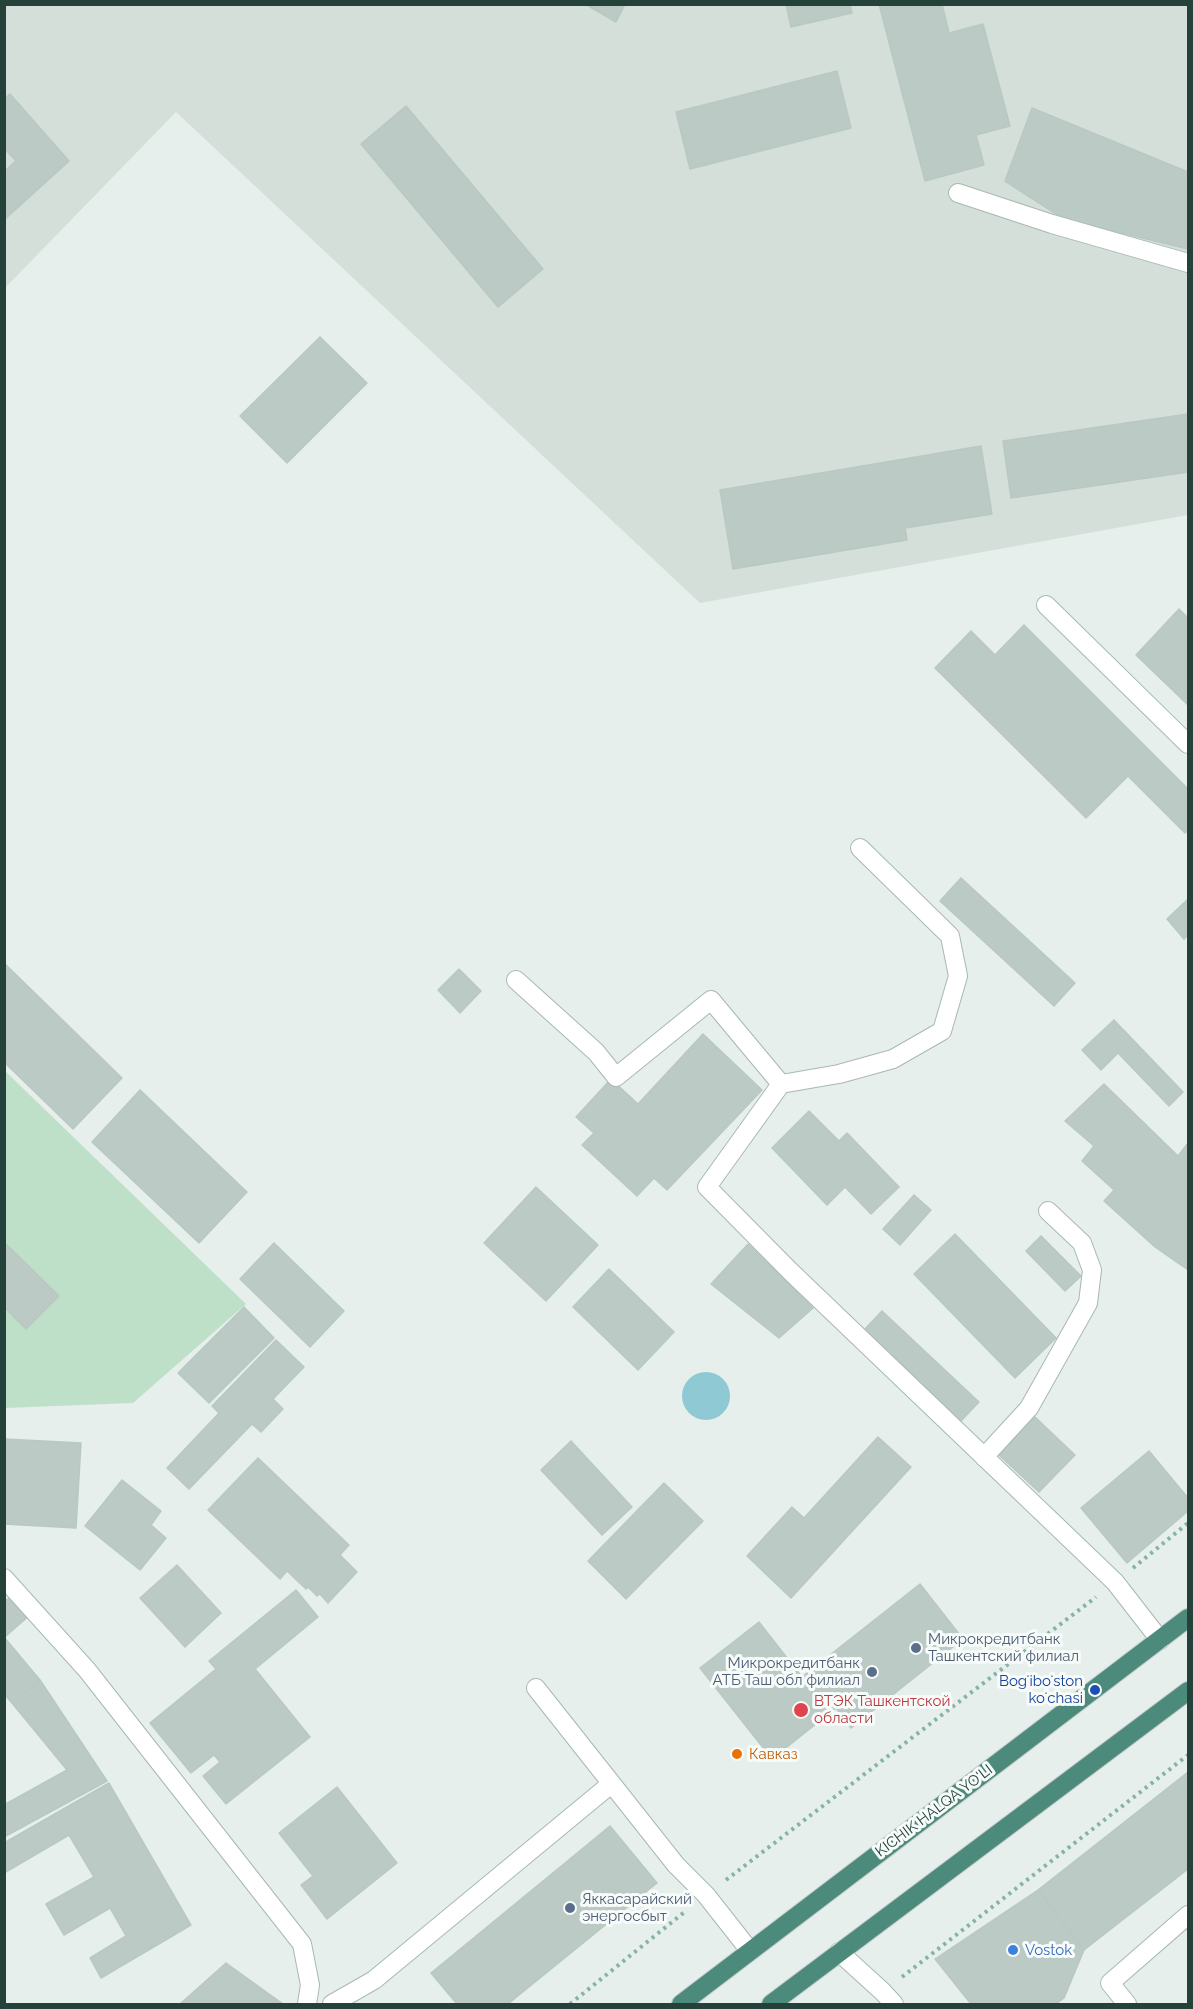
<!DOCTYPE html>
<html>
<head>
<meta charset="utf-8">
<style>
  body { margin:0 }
  #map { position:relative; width:1193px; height:2009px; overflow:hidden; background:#e6efeb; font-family:Raleway,sans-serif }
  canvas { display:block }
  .frame { position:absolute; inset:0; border:6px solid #24423a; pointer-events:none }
</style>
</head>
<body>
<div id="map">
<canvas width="1193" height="2009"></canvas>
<div class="frame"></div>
</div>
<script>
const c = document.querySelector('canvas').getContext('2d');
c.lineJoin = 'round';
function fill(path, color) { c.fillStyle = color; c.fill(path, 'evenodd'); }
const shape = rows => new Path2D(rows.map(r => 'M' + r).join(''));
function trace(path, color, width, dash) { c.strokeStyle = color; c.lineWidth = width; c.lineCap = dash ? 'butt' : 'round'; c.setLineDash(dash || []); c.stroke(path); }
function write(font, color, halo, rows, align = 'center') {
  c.font = font + ' Raleway,sans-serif'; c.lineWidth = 6; c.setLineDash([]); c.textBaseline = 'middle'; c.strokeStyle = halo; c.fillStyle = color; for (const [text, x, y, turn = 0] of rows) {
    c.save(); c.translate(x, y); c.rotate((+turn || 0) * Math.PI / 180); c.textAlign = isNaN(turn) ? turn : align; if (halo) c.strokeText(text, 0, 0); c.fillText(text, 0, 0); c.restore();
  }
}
const built = shape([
  [5,5,1188,5,1188,515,700,603,176,112,5,288]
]);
const green = shape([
  [4,1070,246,1304,133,1403,5,1408]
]);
const water = shape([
  '682 1396a24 24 0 1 1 48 0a24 24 0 1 1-48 0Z'
]);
const building = shape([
  [585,4,625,4,616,22,585,4],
  [786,4,850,4,852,13,791,27,786,4],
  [879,4,942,4,949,33,983,24,1010,126,976,135,984,165,925,181,879,4],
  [837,71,851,128,690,169,676,112,837,71],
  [10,94,69,161,4,220,4,172,16,161,4,148,4,99,10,94],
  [406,106,543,269,498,307,361,144,406,106],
  [1032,108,1188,172,1188,249,1064,219,1005,181,1032,108],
  [320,337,367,383,287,463,240,416,320,337],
  [1188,414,1188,472,1011,498,1003,441,1188,414],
  [981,446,992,514,905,528,907,540,733,569,720,490,981,446],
  [1179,609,1188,618,1188,705,1136,655,1179,609],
  [1024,625,1188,789,1188,830,1185,833,1128,776,1086,818,935,668,971,631,995,655,1024,625],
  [961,878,1075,983,1054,1006,940,901,961,878],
  [1188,899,1188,935,1184,939,1167,919,1188,899],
  [4,963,122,1078,73,1129,4,1062,4,963],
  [459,969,481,991,460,1013,438,990,459,969],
  [1114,1020,1183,1092,1169,1106,1118,1053,1101,1070,1082,1050,1114,1020],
  [703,1034,762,1090,667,1190,654,1178,637,1196,582,1145,594,1133,576,1117,611,1079,638,1104,703,1034],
  [1104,1084,1178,1156,1188,1143,1188,1270,1155,1247,1104,1201,1114,1190,1082,1161,1094,1146,1065,1121,1104,1084],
  [140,1090,247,1192,199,1243,92,1142,140,1090],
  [809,1111,839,1141,847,1133,899,1187,871,1214,845,1187,827,1205,772,1148,809,1111],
  [536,1187,598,1245,546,1301,484,1243,536,1187],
  [914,1195,931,1210,900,1245,883,1229,914,1195],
  [955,1234,1056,1338,1015,1378,914,1274,955,1234],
  [1041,1236,1081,1276,1065,1291,1026,1251,1041,1236],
  [4,1242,59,1296,26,1329,4,1307,4,1242],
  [274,1243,344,1311,310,1347,240,1279,274,1243],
  [748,1244,813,1308,779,1338,711,1284,748,1244],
  [609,1269,674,1332,638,1370,573,1307,609,1269],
  [244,1307,274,1338,209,1403,178,1373,244,1307],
  [882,1311,979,1402,960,1422,863,1331,882,1311],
  [276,1340,304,1367,273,1399,283,1409,261,1432,252,1424,189,1489,167,1468,219,1413,212,1406,276,1340],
  [1035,1417,1075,1455,1039,1492,999,1455,1035,1417],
  [878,1437,911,1467,791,1598,747,1556,792,1507,804,1518,878,1437],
  [4,1439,81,1443,76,1528,4,1524,4,1439],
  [571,1441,632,1507,602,1535,541,1470,571,1441],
  [1149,1451,1188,1498,1188,1511,1127,1563,1081,1508,1149,1451],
  [258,1458,349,1545,340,1555,357,1572,328,1603,320,1594,317,1596,308,1587,306,1589,287,1571,280,1579,208,1510,258,1458],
  [122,1480,161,1511,151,1525,166,1538,140,1570,85,1526,122,1480],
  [664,1483,703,1521,626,1599,588,1561,664,1483],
  [177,1565,221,1613,185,1647,140,1598,177,1565],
  [920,1584,963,1639,851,1728,836,1708,772,1759,700,1668,759,1622,802,1677,920,1584],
  [296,1590,318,1617,255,1669,310,1737,226,1804,203,1776,220,1762,214,1755,191,1773,150,1723,216,1669,209,1661,296,1590],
  [14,1594,31,1614,6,1636,4,1602,14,1594],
  [4,1637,40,1680,12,1703,4,1694,4,1637],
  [40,1680,107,1781,4,1837,4,1805,67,1770,12,1703,40,1680],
  [1188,1772,1188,1869,1084,1950,1038,1890,1188,1772],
  [109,1783,191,1925,101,1978,90,1958,126,1936,110,1908,64,1935,46,1904,94,1877,69,1835,4,1873,4,1843,109,1783],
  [337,1787,397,1863,327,1919,301,1885,313,1876,279,1833,337,1787],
  [610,1826,657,1883,508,2004,457,2004,431,1973,610,1826],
  [1038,1890,1084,1950,1064,1998,1056,2004,971,2004,935,1959,1038,1890],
  [226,1963,283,2004,180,2004,226,1963]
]);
const path = shape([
  [1133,1568,1188,1523],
  [726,1880,1096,1597],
  [902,1977,1188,1755],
  [570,2004,687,1910]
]);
const service = shape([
  [958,193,1052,224,1188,263],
  [1046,605,1188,744],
  [516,980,596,1052,616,1077,711,1000,781,1084,707,1187,790,1271,1115,1582,1160,1640],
  [781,1084,839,1074,893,1059,942,1031,958,976,950,936,860,848],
  [4,1578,87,1670,302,1944,310,1985,307,2004],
  [536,1688,676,1865,706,1895,750,1951],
  [839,1952,883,1992,894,2004],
  [332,2004,374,1980,611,1784],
  [1127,2004,1110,1983,1188,1915]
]);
const minor = shape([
  [984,1457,1029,1408,1088,1303,1092,1270,1082,1243,1048,1211]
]);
const trunk = shape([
  [681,2004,1188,1618],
  [771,2004,1188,1691]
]);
const markers = [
  [916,1648,6,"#5c6f8a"],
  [872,1672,6,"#5c6f8a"],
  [1095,1690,6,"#1a4fb4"],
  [801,1710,8,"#e0444e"],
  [737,1754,6,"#e8710a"],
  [570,1908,6,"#5c6f8a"],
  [1013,1950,6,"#3f7fe0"]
];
const serviceNames = [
  ["Микрокредитбанк",928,1639],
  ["Ташкентский филиал",928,1656],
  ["Микрокредитбанк",860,1663,"right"],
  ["АТБ Таш обл филиал",860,1680,"right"],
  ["Яккасарайский",582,1899],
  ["энергосбыт",582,1916]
];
const transitNames = [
  ["Bogʻiboʻston",1083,1681],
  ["koʻchasi",1083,1698]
];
const healthNames = [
  ["ВТЭК Ташкентской",814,1701],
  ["области",814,1718]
];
const foodNames = [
  ["Кавказ",749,1754]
];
const streetNames = [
  ["KICHIK HALQA YO'LI",934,1811,-37]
];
const shopNames = [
  ["Vostok",1025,1950]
];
fill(built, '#d4dfda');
fill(green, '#bfe0c8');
fill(water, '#8ec9d4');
fill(building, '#bbcac4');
trace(building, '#b8c9c2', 1.5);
trace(service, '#a8b8b2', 20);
trace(minor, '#a8b8b2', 20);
trace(trunk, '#c2cac8', 20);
trace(path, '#86b3a5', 4, [3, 4.5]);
trace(service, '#fff', 18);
trace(minor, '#fff', 18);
trace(trunk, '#4c8a7c', 18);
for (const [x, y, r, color] of markers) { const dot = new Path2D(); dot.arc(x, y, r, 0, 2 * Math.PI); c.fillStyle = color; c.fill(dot); trace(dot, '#f7fbf9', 2); }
write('15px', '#4e5e75', '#f7fbf9', serviceNames, 'left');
write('15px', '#164399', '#f7fbf9', transitNames, 'right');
write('15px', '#be3a42', '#f7fbf9', healthNames, 'left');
write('15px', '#c56008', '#f7fbf9', foodNames, 'left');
write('15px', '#24423a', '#f7fbf9', streetNames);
write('15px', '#366cbe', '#f7fbf9', shopNames, 'left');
</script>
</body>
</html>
